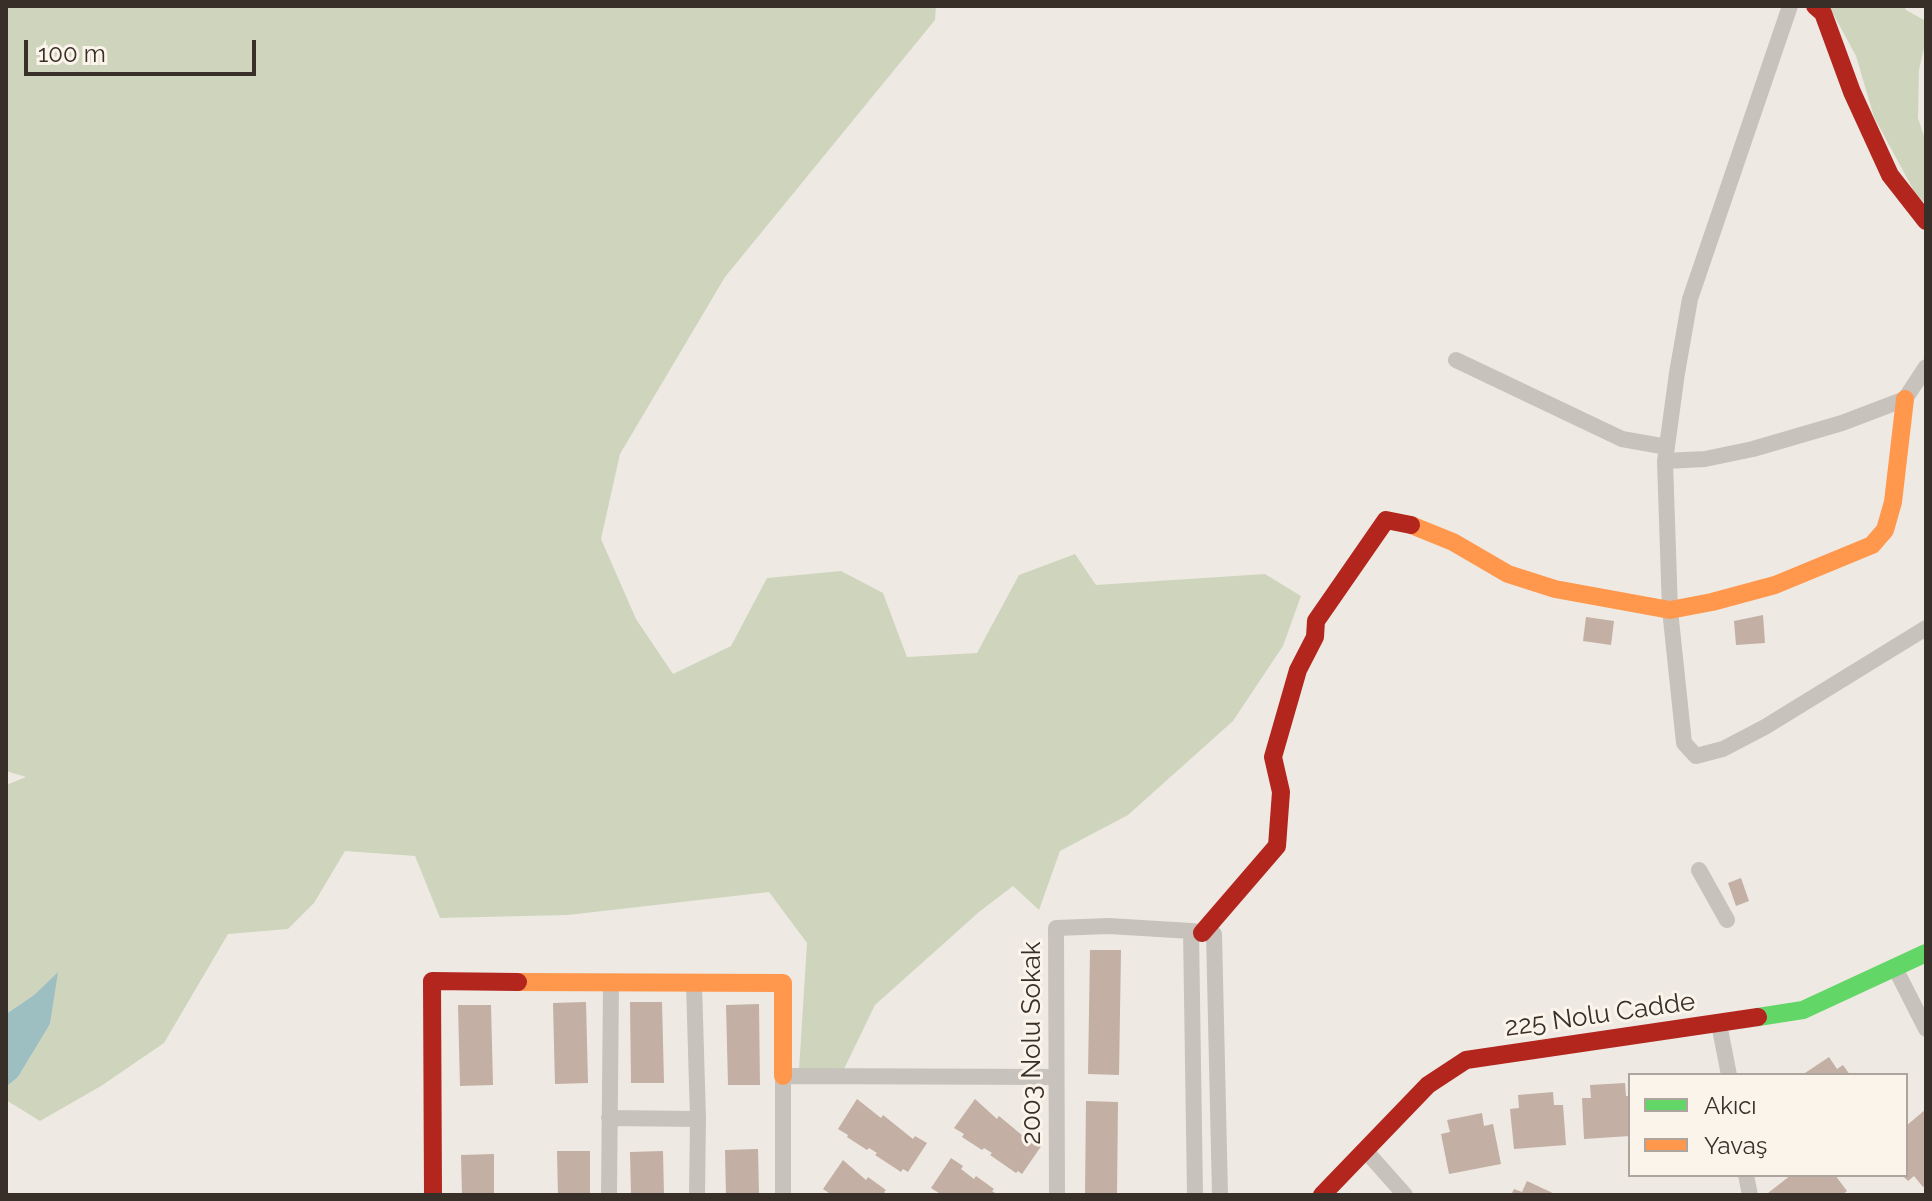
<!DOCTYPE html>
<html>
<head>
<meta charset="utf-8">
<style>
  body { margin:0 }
  #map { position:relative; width:1932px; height:1201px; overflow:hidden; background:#eeeae3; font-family:Raleway,sans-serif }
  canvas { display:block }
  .frame { position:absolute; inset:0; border:8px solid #392f29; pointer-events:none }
  .legend { position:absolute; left:1628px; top:1073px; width:280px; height:104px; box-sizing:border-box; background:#fbf4eb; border:2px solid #ada59d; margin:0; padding:10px 14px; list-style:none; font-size:24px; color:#392f29 }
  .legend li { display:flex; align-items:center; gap:16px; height:40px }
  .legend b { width:40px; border:2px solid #ada59d }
  .scale { position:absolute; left:24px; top:40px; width:232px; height:36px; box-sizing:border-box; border:4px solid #392f29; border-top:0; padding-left:10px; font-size:24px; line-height:28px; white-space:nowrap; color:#392f29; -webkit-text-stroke:6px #fbf4eb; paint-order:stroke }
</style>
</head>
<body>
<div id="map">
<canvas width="1932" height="1201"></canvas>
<div class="frame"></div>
<ul class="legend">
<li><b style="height:10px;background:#63d668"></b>Akıcı</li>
<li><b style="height:10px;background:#ff974d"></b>Yavaş</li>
</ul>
<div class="scale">100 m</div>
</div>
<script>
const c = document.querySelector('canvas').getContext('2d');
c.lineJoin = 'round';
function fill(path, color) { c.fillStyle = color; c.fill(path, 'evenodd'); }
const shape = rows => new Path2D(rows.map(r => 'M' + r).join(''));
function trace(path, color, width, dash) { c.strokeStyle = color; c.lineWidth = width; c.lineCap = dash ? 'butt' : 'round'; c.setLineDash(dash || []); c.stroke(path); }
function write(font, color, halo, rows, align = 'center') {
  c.font = font + ' Raleway,sans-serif'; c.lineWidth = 6; c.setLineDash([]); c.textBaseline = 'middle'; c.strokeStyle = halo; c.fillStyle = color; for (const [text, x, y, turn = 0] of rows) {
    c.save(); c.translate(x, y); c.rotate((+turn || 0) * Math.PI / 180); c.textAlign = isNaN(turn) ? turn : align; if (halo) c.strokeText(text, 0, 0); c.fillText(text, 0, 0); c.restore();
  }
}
const green = shape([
  [6,6,936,6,935,20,725,277,620,454,601,539,636,619,673,674,731,646,767,578,841,571,883,593,907,657,977,653,1019,575,1075,554,1096,585,1265,574,1301,596,1283,646,1233,721,1128,815,1060,851,1039,910,1013,886,979,912,875,1005,844,1069,799,1070,807,943,769,892,568,915,440,918,415,856,345,851,314,903,288,929,228,934,164,1043,101,1086,40,1121,6,1100,6,1087,18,1077,50,1024,57,973,34,995,6,1014,6,785,26,777,6,771],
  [1829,6,1904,6,1906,10,1926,21,1926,39,1919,70,1918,118,1926,142,1926,204,1915,193,1874,117,1856,56]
]);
const water = shape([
  [58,972,50,1024,18,1077,6,1087,6,1014,34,995]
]);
const building = shape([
  [1763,615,1765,643,1736,645,1734,621],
  [1586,617,1614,621,1611,645,1583,641],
  [1741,878,1749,901,1736,906,1728,883],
  [1090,950,1121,950,1119,1075,1088,1074],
  [586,1002,588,1083,555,1084,553,1003],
  [630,1002,662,1002,664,1083,631,1083],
  [759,1004,760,1085,728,1085,726,1005],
  [458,1005,491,1005,493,1085,460,1086],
  [1829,1057,1837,1069,1843,1065,1850,1075,1802,1075],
  [1625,1083,1626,1096,1630,1096,1630,1136,1584,1139,1582,1098,1591,1098,1590,1085],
  [1553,1092,1554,1105,1563,1105,1566,1145,1514,1149,1510,1109,1519,1108,1518,1095],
  [857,1099,881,1118,883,1115,913,1139,915,1136,927,1143,908,1172,903,1169,901,1172,875,1155,877,1153,869,1148,867,1150,847,1137,848,1135,838,1129],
  [975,1099,997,1119,999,1116,1029,1141,1031,1138,1042,1145,1022,1174,1018,1171,1016,1173,990,1155,992,1153,984,1148,982,1150,962,1137,964,1134,954,1128],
  [1086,1101,1118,1102,1117,1195,1085,1195],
  [1926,1109,1926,1185,1923,1187,1914,1176,1908,1181,1902,1175,1906,1175,1906,1126],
  [1482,1113,1484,1126,1493,1124,1501,1164,1449,1174,1441,1134,1450,1132,1447,1120],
  [758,1149,759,1195,726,1195,725,1150],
  [557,1151,590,1151,590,1195,558,1195],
  [663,1151,664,1195,631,1195,630,1152],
  [494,1154,494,1195,462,1195,461,1155],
  [951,1158,963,1166,961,1169,974,1179,976,1176,994,1189,992,1191,998,1195,942,1195,931,1188],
  [843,1160,866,1180,868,1177,886,1190,884,1192,888,1195,832,1195,823,1189],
  [1791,1175,1835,1175,1847,1191,1842,1195,1769,1195,1768,1193],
  [1527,1181,1557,1195,1511,1195,1514,1189,1522,1192]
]);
const street = shape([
  [1790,6,1690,299,1677,373,1665,461,1670,610,1684,743,1696,756,1723,749,1765,727,1926,628],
  [1456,360,1622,439,1667,447],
  [1665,461,1705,459,1753,449,1842,423,1905,399,1926,367],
  [1699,870,1727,920],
  [1895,968,1926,1029],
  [694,983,698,1119,697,1195],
  [1719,1024,1729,1075],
  [609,1118,698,1119],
  [1365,1150,1405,1195],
  [1746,1175,1750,1195],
  [609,1195,611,984],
  [783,1195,783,1076,1055,1077],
  [1057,1195,1056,928,1109,926,1191,931],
  [1195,1195,1191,931,1214,934,1220,1195]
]);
const fast = shape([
  [1758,1017,1803,1010,1926,953]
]);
const slow = shape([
  [1411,525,1453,542,1508,574,1555,589,1670,610,1712,602,1775,585,1872,545,1885,530,1893,502,1905,399],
  [518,982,783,983,783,1076]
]);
const jam = shape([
  [1815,6,1823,13,1852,92,1890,175,1926,221],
  [1202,933,1277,846,1281,792,1273,757,1298,670,1315,637,1316,621,1386,520,1411,525],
  [433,1195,432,981,518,982],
  [1322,1195,1428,1085,1466,1060,1758,1017]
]);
const streetNames = [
  ["225 Nolu Cadde",1600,1015,-8],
  ["2003 Nolu Sokak",1032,1043,-90]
];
fill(green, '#cfd5bd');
fill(water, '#9ebfc1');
fill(building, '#c3afa4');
trace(street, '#c8c2bc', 16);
trace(fast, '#63d668', 18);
trace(slow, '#ff974d', 18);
trace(jam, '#b3261e', 18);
write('26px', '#392f29', '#fbf4eb', streetNames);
</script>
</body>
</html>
